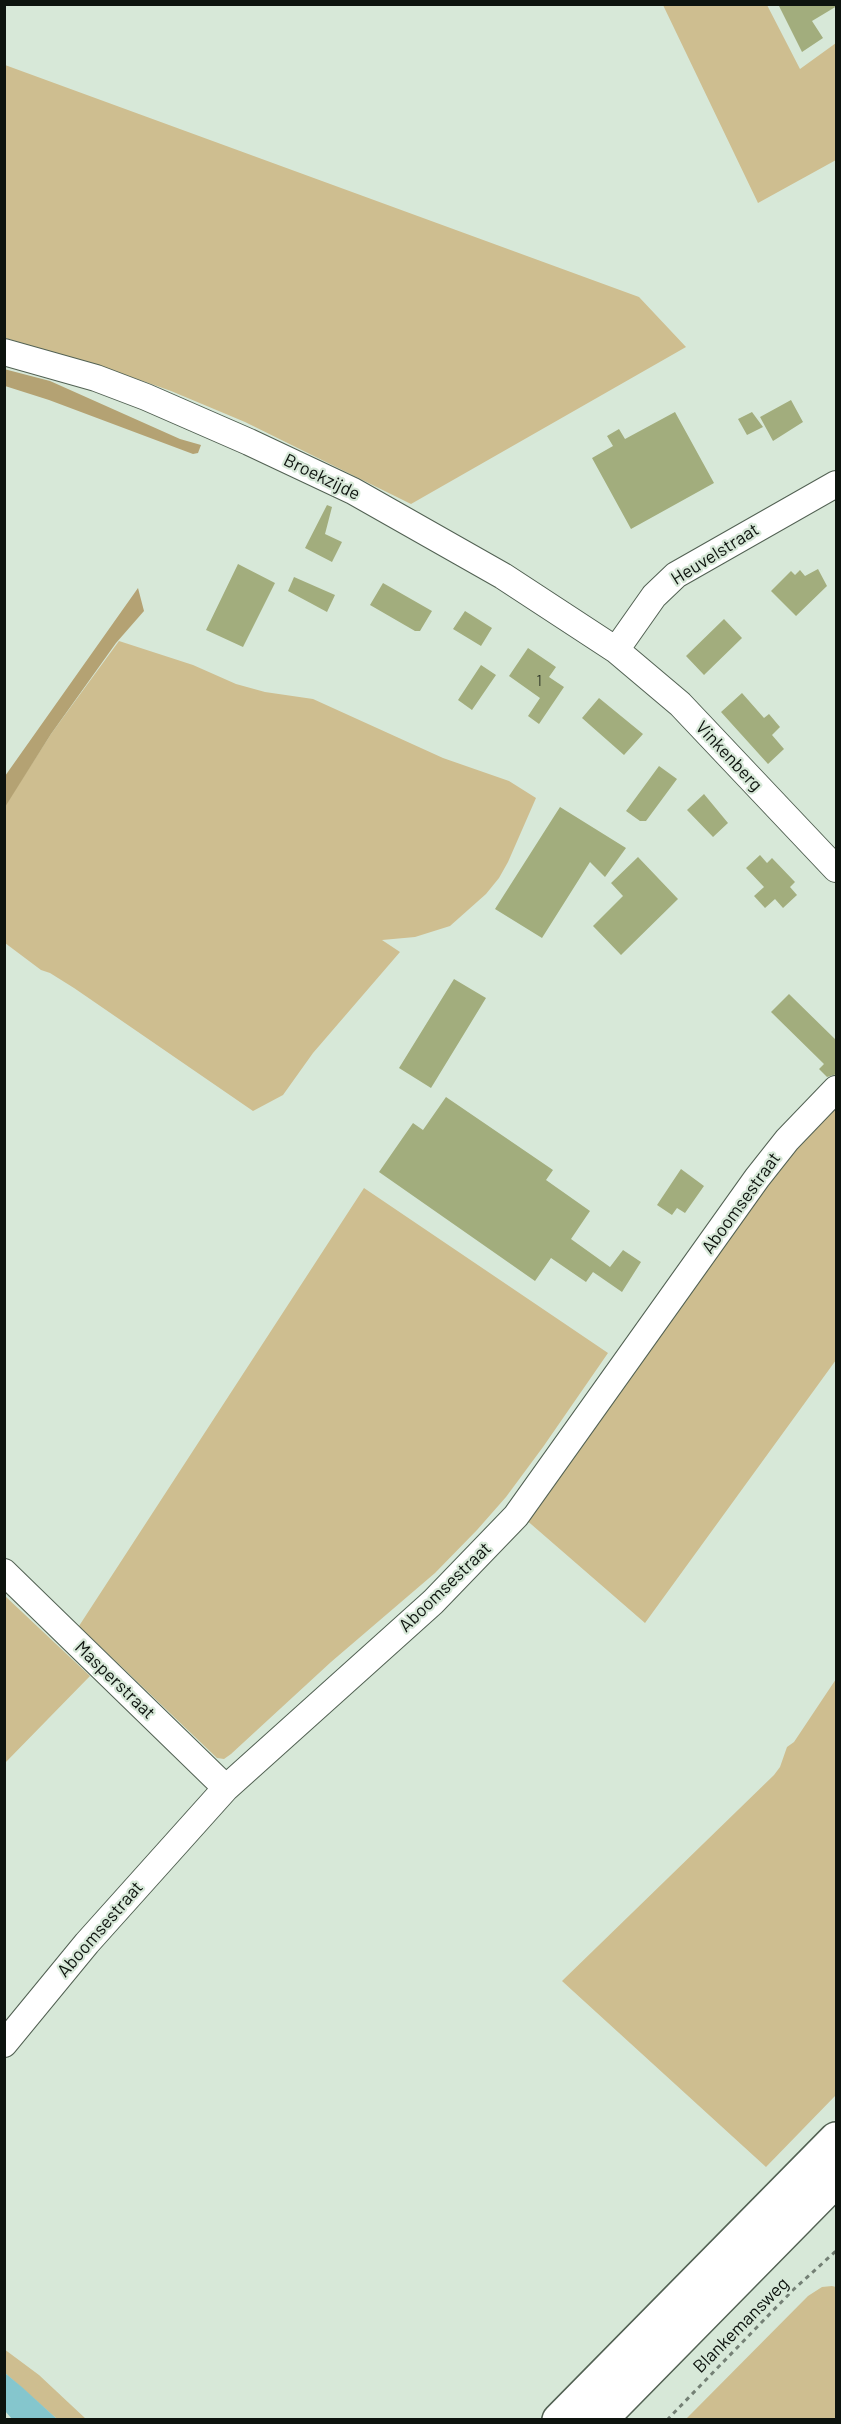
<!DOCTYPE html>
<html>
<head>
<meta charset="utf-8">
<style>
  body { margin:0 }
  #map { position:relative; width:841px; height:2424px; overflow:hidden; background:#d7e8d8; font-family:Barlow,sans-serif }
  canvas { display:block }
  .frame { position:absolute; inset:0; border:6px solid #0d130e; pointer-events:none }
</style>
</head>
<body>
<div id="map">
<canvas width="841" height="2424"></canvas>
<div class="frame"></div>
</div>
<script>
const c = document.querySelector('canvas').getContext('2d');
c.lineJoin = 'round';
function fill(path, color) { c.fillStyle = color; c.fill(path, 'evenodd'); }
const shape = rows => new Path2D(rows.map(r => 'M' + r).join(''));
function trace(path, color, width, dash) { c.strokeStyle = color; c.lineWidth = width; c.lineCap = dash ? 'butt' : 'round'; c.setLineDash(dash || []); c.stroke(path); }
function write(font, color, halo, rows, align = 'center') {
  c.font = font + ' Barlow,sans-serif'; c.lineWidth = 4.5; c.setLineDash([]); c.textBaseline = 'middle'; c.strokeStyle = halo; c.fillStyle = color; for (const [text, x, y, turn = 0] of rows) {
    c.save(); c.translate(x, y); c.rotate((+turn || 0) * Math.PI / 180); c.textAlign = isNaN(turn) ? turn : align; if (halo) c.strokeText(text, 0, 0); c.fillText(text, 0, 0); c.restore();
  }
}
const green = shape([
  [663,5,767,5,800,69,836,43,836,160,758,203],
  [5,65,639,297,686,347,411,504,245,422,171,391,103,367,5,338],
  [119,641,193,665,236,684,265,692,313,699,443,758,509,781,536,798,508,862,499,878,486,894,450,926,415,937,382,940,400,952,313,1053,283,1095,253,1111,74,988,50,973,41,970,5,943,4,807,51,734],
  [836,1097,836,1360,645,1623,524,1518,716,1246],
  [364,1188,608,1353,543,1447,506,1497,477,1530,435,1573,331,1662,231,1754,224,1759,217,1758,79,1626],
  [4,1595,90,1676,5,1763,4,1763],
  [836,1679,836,2095,766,2167,562,1981,774,1775,780,1767,787,1747,794,1742],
  [832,2286,836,2287,836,2419,686,2419,808,2296,822,2287],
  [4,2349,39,2375,86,2419,57,2419,5,2373]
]);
const forest = shape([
  [4,369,50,381,180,439,201,445,198,453,193,454,49,400,5,386],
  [138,588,144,611,116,643,51,734,5,807,5,776]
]);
const water = shape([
  [5,2373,23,2388,57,2419,12,2419,5,2411]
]);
const building = shape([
  [778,4,837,4,837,6,812,21,823,38,802,52],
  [791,400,803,422,773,441,760,417],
  [675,412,714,483,631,529,592,458,613,446,607,436,619,429,625,439],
  [752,412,763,427,747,435,738,419],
  [327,505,332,507,325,534,342,542,332,562,305,548],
  [238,564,275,583,243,647,206,630],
  [818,569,827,586,796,616,771,591,791,571,795,575,800,570,805,576],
  [294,577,335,595,327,612,288,591],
  [383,583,432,611,420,631,415,631,370,605],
  [465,611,492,628,481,646,453,629],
  [724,619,742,638,704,675,686,656],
  [528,648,556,667,549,677,564,687,539,724,528,716,540,698,509,676],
  [481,665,496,675,472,710,458,700],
  [742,693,764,718,769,714,780,727,772,735,784,749,768,764,721,712],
  [599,698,643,734,624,755,582,718],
  [659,766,677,779,646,821,640,821,626,811],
  [704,794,728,823,713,837,687,810],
  [560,807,626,848,605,877,590,862,542,938,495,909],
  [760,855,767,863,772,858,795,882,790,887,797,895,783,908,775,899,765,908,754,896,764,887,746,868],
  [638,857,678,899,621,955,593,926,623,896,611,883],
  [454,979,486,998,431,1088,399,1068],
  [789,994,837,1041,837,1074,827,1077,819,1069,824,1064,771,1012],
  [446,1097,553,1170,546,1180,590,1211,571,1239,610,1267,623,1250,641,1262,622,1292,593,1272,586,1282,551,1258,535,1281,379,1172,413,1123,423,1130],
  [681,1169,704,1186,685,1213,677,1208,672,1215,657,1205]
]);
const path = shape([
  [667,2420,793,2290,836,2251]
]);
const minor = shape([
  [4,352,96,378,146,397,249,442,353,491,503,576,616,650,680,704,836,869],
  [616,650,654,596,676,575,836,484],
  [4,1572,226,1788],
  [4,2044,87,1943,226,1788,433,1602,516,1516,757,1178,787,1140,836,1089]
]);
const highway = shape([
  [559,2420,836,2139],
  [600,2420,836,2180]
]);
const numberNames = [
  ["1",539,681]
];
const streetNames = [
  ["Broekzijde",322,477,26],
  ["Heuvelstraat",715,554,-32],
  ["Vinkenberg",729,756,47],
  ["Aboomsestraat",741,1203,-54],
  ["Aboomsestraat",445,1587,-44],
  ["Masperstraat",115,1680,44],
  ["Aboomsestraat",100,1929,-49],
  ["Blankemansweg",741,2325,-45]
];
fill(green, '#cebe90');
fill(forest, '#b4a273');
fill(water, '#85c6cd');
fill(building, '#a2ad7d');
trace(minor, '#526153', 28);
trace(highway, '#526153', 36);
trace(path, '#748075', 3, [4.5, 4.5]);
trace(minor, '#fff', 26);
trace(highway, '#fff', 33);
write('15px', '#323a2a', null, numberNames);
write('18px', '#0d130e', '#d7e8d8', streetNames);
</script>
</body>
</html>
